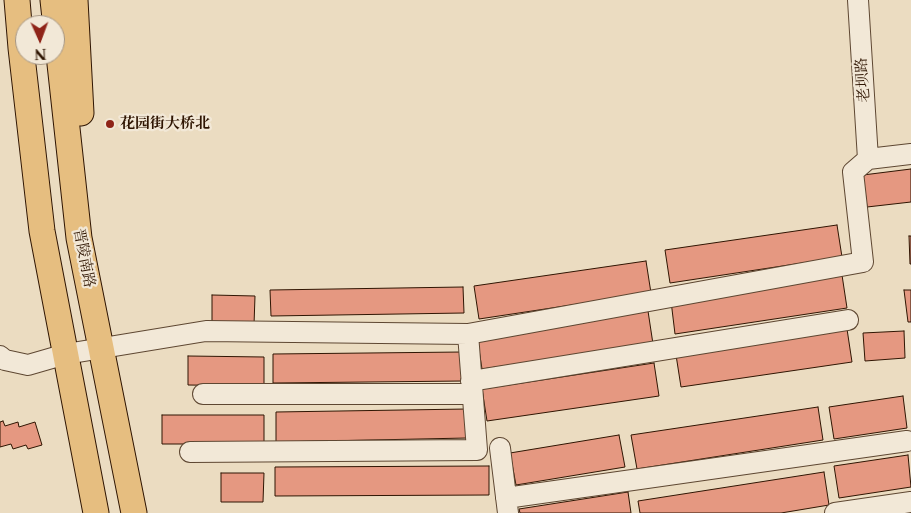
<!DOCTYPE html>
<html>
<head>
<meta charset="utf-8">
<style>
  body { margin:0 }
  #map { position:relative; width:911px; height:513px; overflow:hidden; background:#ebdcc1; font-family:"Libre Caslon Text",serif }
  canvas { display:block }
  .north { position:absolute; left:15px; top:15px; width:50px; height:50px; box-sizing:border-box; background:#f2e8d7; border:1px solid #a49482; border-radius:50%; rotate:178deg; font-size:14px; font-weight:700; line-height:20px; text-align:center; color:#2f1502 }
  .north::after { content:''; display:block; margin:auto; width:18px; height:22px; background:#8f2418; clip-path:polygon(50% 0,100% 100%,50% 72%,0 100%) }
</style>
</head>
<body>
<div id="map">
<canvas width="911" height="513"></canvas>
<div class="north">N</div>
</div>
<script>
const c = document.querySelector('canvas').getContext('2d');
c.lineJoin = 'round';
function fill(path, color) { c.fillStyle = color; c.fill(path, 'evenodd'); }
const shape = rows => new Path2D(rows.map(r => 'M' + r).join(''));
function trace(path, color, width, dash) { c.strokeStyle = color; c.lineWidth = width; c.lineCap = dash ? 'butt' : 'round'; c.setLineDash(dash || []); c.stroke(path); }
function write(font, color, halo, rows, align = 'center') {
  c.font = font + ' "Libre Caslon Text","Noto Serif SC",serif'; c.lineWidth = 4.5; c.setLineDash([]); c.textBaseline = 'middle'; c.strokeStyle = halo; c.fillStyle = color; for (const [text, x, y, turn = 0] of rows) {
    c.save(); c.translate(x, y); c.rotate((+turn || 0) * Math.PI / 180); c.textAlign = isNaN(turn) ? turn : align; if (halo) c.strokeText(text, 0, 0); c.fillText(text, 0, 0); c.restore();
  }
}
const building = shape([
  [911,169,911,202,867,207,863,175,911,169],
  [837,225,842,257,670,283,665,250,837,225],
  [909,236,911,236,911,264,910,264,909,236],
  [646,261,651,293,479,319,474,286,646,261],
  [842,275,847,308,675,334,671,301,842,275],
  [463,287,464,313,271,316,270,290,463,287],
  [904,290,911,290,911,322,908,322,904,290],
  [212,295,255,296,254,325,212,325,212,295],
  [648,311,653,344,482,369,477,337,648,311],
  [847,329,852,362,681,387,676,355,847,329],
  [904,331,905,358,865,361,863,333,904,331],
  [463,352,463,381,273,383,273,354,463,352],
  [188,356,264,357,264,386,188,385,188,356],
  [654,363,659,396,487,421,482,389,654,363],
  [903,396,907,428,834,439,829,407,903,396],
  [818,407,823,440,637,469,631,435,818,407],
  [467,409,467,438,276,442,276,412,467,409],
  [162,415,264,415,264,444,162,444,162,415],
  [3,421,5,426,18,422,19,427,35,422,42,445,28,449,26,445,13,449,11,444,0,447,0,422,3,421],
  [619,435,625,467,516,485,510,453,619,435],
  [908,455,911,487,839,498,834,466,908,455],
  [489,466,489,495,275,496,275,467,489,466],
  [824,472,829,505,781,513,640,513,638,501,824,472],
  [221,473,264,473,263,502,221,502,221,473],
  [628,492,631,513,520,513,519,509,628,492]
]);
const minor = shape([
  [858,0,868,159],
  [868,159,911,154],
  [0,356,5,360,28,365,66,354,206,331,468,334,863,262,853,172,868,159],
  [471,381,848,320],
  [203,394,472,394],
  [500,448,508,513],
  [190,452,477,450,468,334],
  [506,498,907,441],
  [835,513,911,502]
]);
const major = shape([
  [17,0,21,48,42,231,96,513],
  [53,0,79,238,134,513],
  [75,0,81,113]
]);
const markers = [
  [110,124,5,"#8f2418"]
];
const streetNames = [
  ["老坝路",863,80,-94],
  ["晋陵南路",84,258,79]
];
const poiNames = [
  ["花园街大桥北",120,124]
];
fill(building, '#e59881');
trace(building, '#2f1502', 1);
trace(minor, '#5e4732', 22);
trace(major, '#2f1502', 27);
trace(minor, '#f2e8d7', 20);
trace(major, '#e6be80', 25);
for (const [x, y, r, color] of markers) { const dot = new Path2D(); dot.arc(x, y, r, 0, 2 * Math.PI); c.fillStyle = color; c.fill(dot); trace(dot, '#f2e8d7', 2); }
write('15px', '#2f1502', '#f2e8d7', streetNames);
write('bold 15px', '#2f1502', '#f2e8d7', poiNames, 'left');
</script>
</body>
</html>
